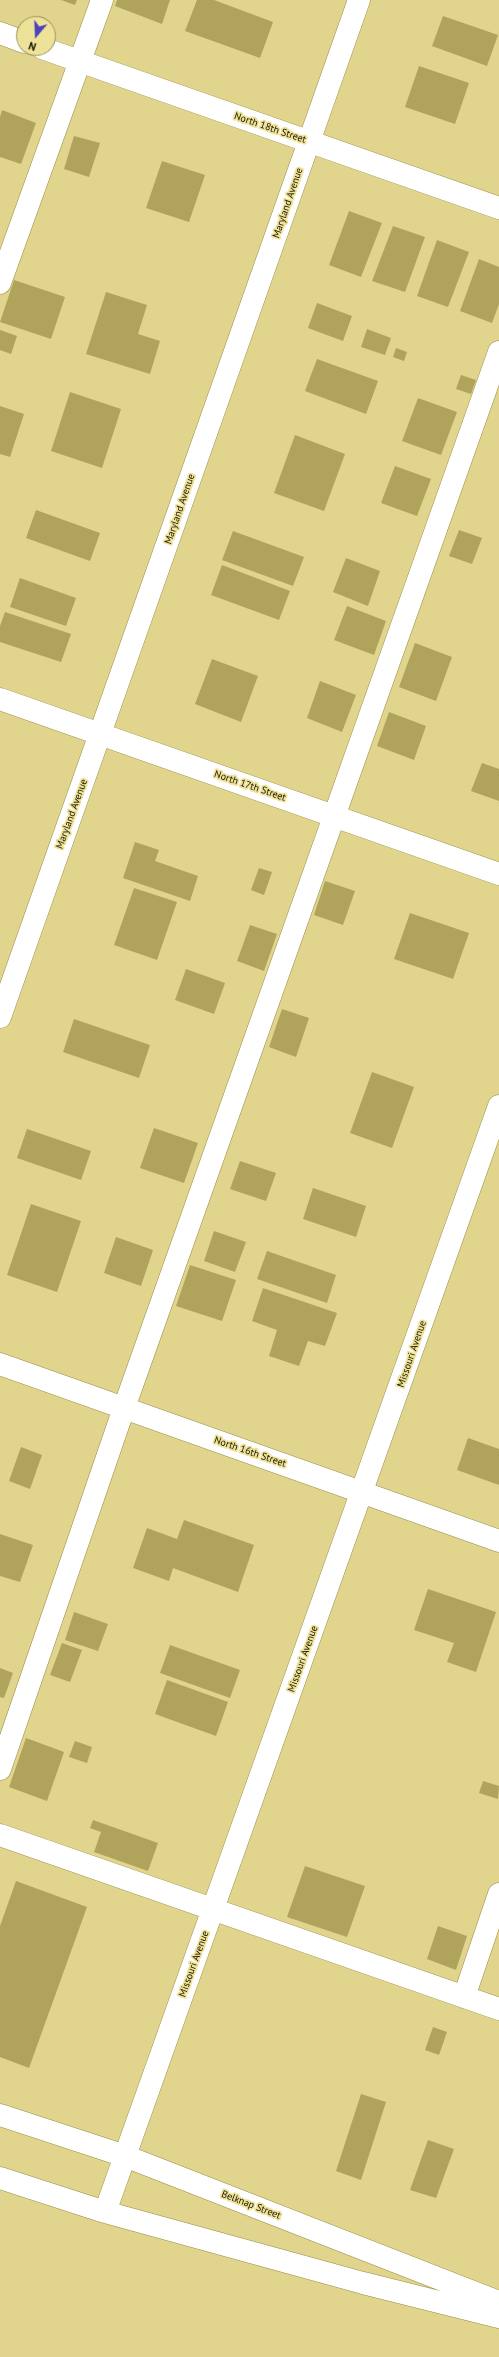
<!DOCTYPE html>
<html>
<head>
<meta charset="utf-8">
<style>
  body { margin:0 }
  #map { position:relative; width:499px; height:2357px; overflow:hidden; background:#e1d48c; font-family:"PT Sans",sans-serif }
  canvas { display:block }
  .north { position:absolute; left:16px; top:16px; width:40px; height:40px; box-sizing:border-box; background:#eee299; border:1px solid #99905c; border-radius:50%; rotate:199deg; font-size:11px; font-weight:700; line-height:16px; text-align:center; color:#1a1500 }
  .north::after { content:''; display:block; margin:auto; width:14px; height:18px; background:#4c44bb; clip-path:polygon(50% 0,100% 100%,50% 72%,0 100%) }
</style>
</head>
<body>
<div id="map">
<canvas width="499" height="2357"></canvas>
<div class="north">N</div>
</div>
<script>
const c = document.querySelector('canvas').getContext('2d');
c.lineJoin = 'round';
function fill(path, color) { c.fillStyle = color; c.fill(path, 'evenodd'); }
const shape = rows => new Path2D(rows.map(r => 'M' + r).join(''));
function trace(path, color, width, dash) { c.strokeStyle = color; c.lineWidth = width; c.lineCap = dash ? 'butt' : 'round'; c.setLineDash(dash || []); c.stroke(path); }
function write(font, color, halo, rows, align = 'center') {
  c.font = font + ' "PT Sans",sans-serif'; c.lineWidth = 3.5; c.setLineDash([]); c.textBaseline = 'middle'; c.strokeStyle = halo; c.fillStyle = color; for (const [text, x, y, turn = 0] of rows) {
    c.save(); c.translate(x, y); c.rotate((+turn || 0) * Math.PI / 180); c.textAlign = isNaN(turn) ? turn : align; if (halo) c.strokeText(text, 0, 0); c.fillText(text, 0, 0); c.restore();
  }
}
const building = shape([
  [61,0,77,0,75,5],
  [117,0,170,0,162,24,115,6],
  [197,0,214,0,273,22,260,58,185,31],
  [443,16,498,35,487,66,432,46],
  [419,66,469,83,455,124,405,107],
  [2,110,36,123,21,164,0,157,0,117],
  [74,136,100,143,89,177,64,169],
  [162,161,205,175,189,222,146,208],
  [349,211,382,223,361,277,329,265],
  [393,226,425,237,405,292,372,281],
  [437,240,469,252,448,307,417,296],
  [479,259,499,267,499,304,492,323,460,311],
  [14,280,65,297,51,339,0,322],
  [106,292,147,305,138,334,160,341,150,374,86,354],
  [317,303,352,316,343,341,308,328],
  [367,329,391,338,385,355,361,347],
  [0,330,17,336,11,354,0,350],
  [396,348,407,352,404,361,393,357],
  [317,359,378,381,366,414,305,391],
  [461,375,476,380,471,394,456,389],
  [70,392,121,409,102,468,51,451],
  [418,398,457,412,441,455,402,441],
  [0,406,24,414,10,457,0,454],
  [295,435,345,454,324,511,274,493],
  [395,466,431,479,417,516,381,503],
  [36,510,100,533,90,561,26,538],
  [459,530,482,538,472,564,449,556],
  [233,531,304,557,293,586,222,560],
  [346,558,380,571,368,606,333,592],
  [222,565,290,591,279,620,211,595],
  [20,578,76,598,66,626,10,607],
  [347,606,386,621,374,655,334,640],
  [5,612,71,634,61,662,0,642,0,626],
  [415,643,452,657,436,701,399,687],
  [212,659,258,676,241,722,195,704],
  [320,681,356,695,342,732,307,718],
  [389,712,426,726,414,760,377,746],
  [482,763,499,769,499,801,471,791],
  [135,842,159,850,155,861,198,876,190,901,123,878],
  [259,868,272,872,264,895,251,890],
  [325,881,355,891,343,925,314,915],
  [134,888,177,902,157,960,114,945],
  [410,913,469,933,453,979,394,959],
  [250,925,277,934,264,971,237,961],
  [186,969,225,983,214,1014,175,1000],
  [282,1009,309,1018,296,1057,269,1047],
  [74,1019,150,1045,139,1078,63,1052],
  [372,1072,414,1087,392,1148,350,1133],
  [154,1128,198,1143,184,1183,140,1168],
  [27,1129,91,1151,81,1180,17,1158],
  [240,1161,276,1173,266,1201,230,1189],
  [313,1188,366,1206,356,1237,303,1219],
  [31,1204,81,1221,57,1292,7,1275],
  [214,1231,246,1242,235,1272,204,1261],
  [116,1237,153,1250,141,1286,104,1273],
  [267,1251,336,1275,327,1303,257,1279],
  [190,1265,236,1280,222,1321,176,1306],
  [263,1288,337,1313,325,1346,308,1341,299,1366,269,1356,277,1330,252,1321],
  [468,1438,499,1449,499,1485,457,1470],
  [21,1447,42,1455,30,1489,9,1481],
  [184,1520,254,1545,238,1592,173,1568,169,1581,133,1568,147,1528,177,1539],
  [0,1534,33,1545,20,1582,0,1576],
  [428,1589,496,1612,476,1672,447,1662,454,1643,414,1630],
  [74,1612,108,1624,98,1651,65,1640],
  [62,1643,82,1650,70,1682,50,1675],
  [170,1645,240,1670,230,1698,160,1673],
  [0,1668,13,1673,4,1698,0,1697],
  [167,1680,228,1702,216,1736,155,1714],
  [26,1738,64,1752,47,1801,9,1787],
  [75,1741,92,1747,87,1763,69,1757],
  [483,1781,499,1786,498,1799,479,1793],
  [93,1820,158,1843,148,1871,94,1852,101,1832,90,1828],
  [305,1866,365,1886,347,1937,287,1917],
  [16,1881,87,1907,29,2068,0,2057,0,1926],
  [438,1926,467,1936,456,1970,427,1959],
  [433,2027,447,2032,439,2055,425,2050],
  [361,2094,386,2102,361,2180,336,2171],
  [428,2140,454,2149,436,2198,410,2190]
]);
const minor = shape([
  [0,33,24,42],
  [42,48,499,208],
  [0,283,102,0],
  [0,699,499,874],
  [0,1017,359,0],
  [0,1364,499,1541],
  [0,1769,124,1408,499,352],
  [0,1835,499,2009],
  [464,1997,499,1894],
  [0,2115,125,2156,499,2302],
  [0,2178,105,2212,363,2283,499,2317],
  [105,2212,499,1106]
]);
const streetNames = [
  ["North 18th Street",270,128,19],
  ["Maryland Avenue",288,203,-71],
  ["Maryland Avenue",180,509,-71],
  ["North 17th Street",250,786,19],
  ["Maryland Avenue",72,814,-70],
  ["Missouri Avenue",412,1354,-71],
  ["North 16th Street",250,1452,19],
  ["Missouri Avenue",303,1659,-70],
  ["Missouri Avenue",194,1964,-70],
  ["Belknap Street",251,2205,21]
];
fill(building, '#b0a45d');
trace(minor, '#998d46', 23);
trace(minor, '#fff', 22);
write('10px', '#1a1500', '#eee299', streetNames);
</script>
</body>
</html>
